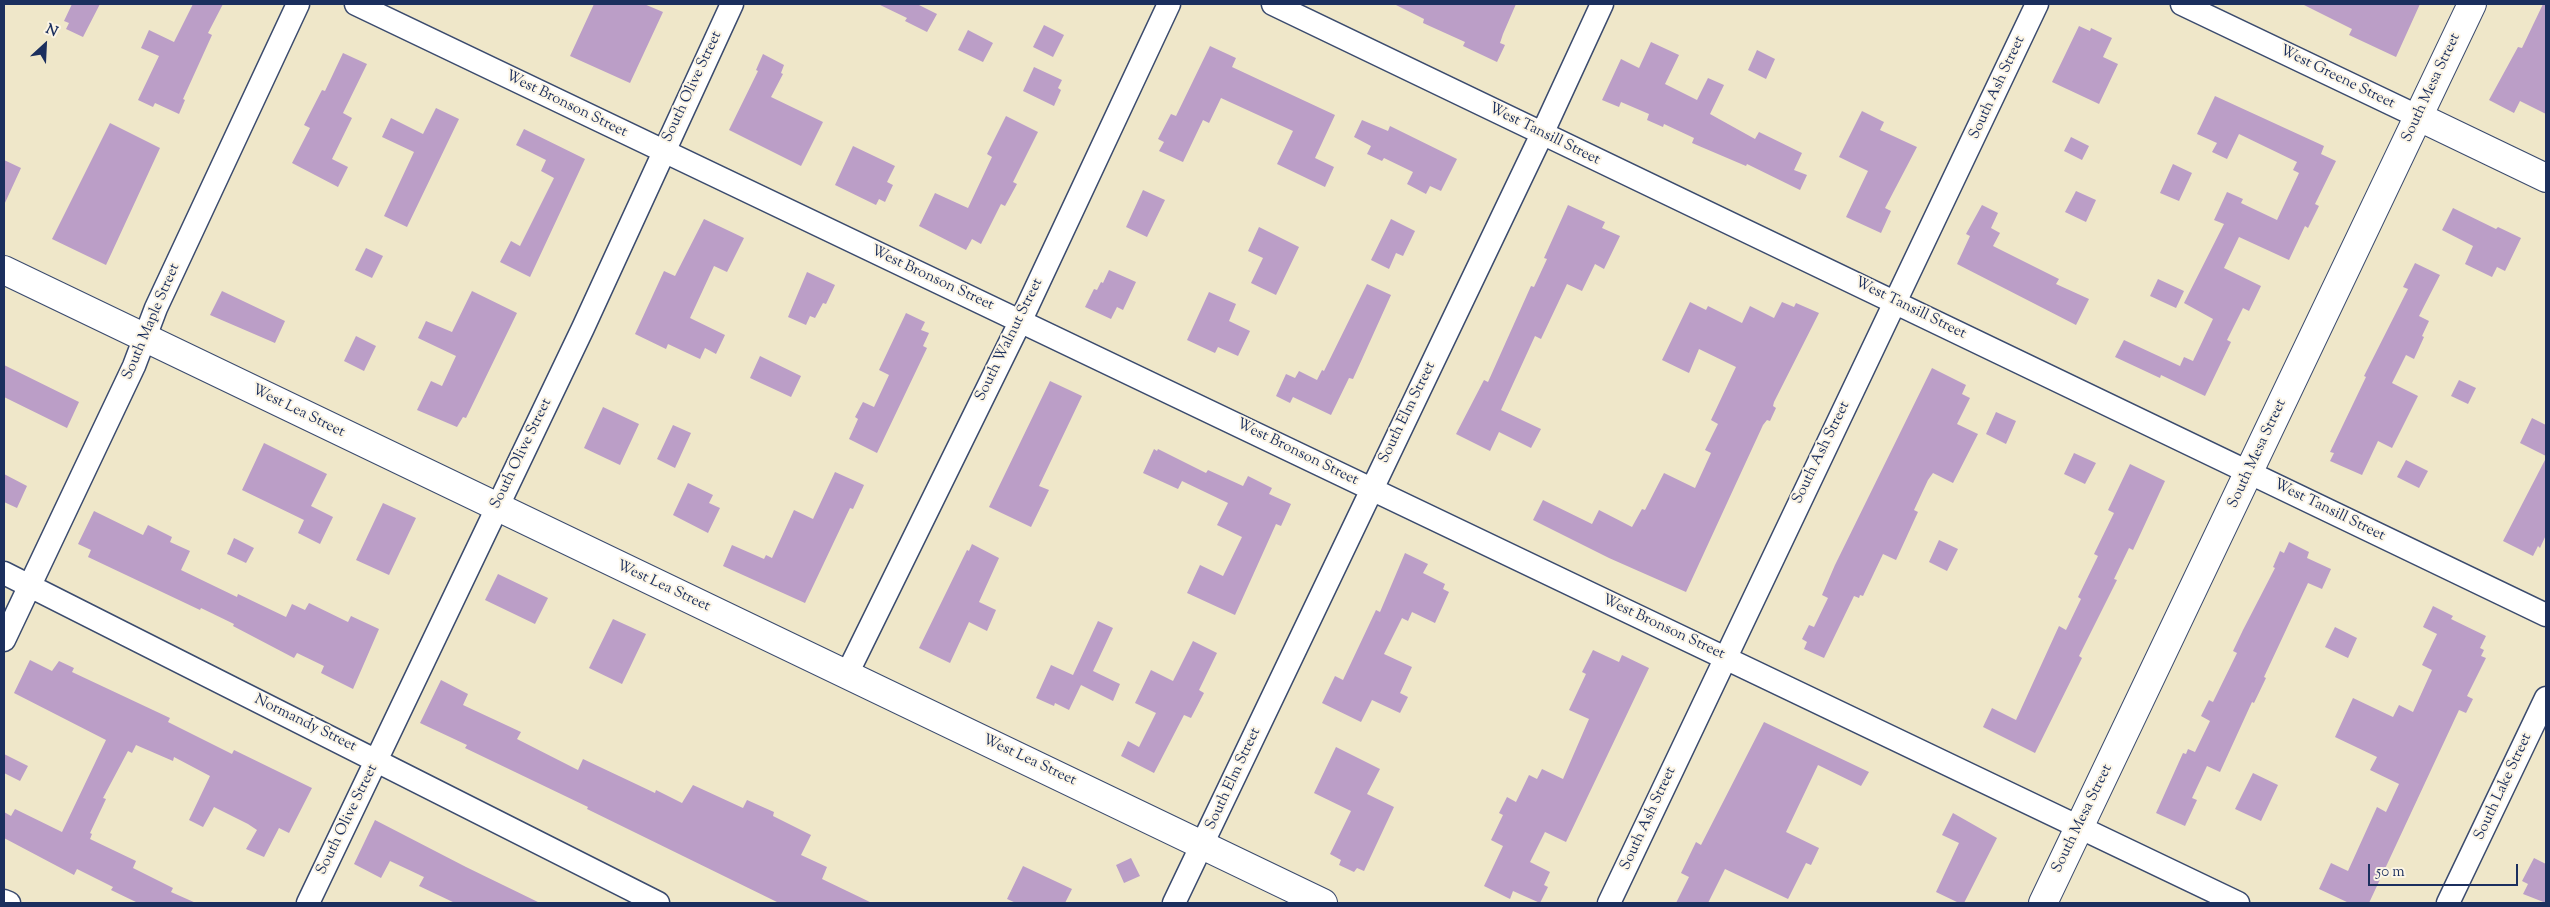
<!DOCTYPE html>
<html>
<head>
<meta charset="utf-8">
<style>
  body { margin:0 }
  #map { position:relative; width:2550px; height:907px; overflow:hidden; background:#efe7c9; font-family:"Sorts Mill Goudy",serif }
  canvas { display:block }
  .frame { position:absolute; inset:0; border:5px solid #1b2f5e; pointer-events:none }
  .north { position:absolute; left:20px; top:20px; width:50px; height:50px; -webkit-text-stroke:4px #fcf5e5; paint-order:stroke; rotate:25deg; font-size:14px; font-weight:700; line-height:20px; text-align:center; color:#1b2f5e }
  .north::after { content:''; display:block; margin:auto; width:18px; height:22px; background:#1b2f5e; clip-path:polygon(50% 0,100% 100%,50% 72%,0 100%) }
  .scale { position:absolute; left:2368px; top:864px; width:150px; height:22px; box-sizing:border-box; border:2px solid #1b2f5e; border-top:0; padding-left:6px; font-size:15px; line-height:18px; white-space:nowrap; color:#1b2f5e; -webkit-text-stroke:4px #fcf5e5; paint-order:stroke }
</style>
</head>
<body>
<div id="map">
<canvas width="2550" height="907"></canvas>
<div class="frame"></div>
<div class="north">N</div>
<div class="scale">50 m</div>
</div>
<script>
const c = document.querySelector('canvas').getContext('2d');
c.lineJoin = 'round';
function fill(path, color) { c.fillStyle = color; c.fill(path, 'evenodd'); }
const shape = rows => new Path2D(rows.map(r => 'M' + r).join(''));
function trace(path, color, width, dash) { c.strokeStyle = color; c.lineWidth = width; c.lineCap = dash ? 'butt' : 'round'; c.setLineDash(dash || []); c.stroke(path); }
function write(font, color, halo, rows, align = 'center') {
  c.font = font + ' "Sorts Mill Goudy",serif'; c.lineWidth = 4; c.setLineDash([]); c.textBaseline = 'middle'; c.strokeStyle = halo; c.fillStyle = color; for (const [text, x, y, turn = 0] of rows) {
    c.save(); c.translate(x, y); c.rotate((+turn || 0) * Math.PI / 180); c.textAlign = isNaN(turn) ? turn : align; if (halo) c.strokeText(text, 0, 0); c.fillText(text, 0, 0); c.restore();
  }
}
const building = shape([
  [72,4,100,4,83,37,66,29,69,23,64,21],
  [193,4,223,4,208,33,212,35,183,99,185,100,179,114,155,103,153,107,138,100,159,56,141,48,149,30,174,42],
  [594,4,644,4,663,12,630,83,570,56],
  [878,4,917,4,937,14,927,32,905,21,907,18],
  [1394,4,1516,4,1503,34,1500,43,1505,45,1497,62,1463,46,1465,42,1423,23,1424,19],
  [2302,4,2420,4,2396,57,2349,35,2352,29],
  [2543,4,2546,4,2546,114,2520,101,2514,113,2489,100,2518,47,2522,48],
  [1044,25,1064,35,1053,57,1033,47],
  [2079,26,2090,31,2091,28,2112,38,2103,57,2118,64,2099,104,2052,82],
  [968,30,993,43,983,62,958,50],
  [1651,42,1679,55,1665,84,1697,100,1708,78,1724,85,1710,114,1755,139,1759,132,1802,153,1794,170,1807,175,1800,190,1747,164,1746,166,1692,143,1694,138,1664,124,1663,127,1647,120,1649,114,1621,102,1619,107,1602,100,1621,59,1639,68],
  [1210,46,1236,58,1232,67,1335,115,1315,158,1334,167,1325,187,1277,164,1293,131,1221,98,1209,123,1203,120,1183,162,1159,151,1164,142,1158,139,1171,114,1176,116],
  [1757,50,1775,59,1766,79,1748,70],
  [343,53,367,64,343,113,352,118,332,159,348,167,338,187,292,163,310,128,304,125,322,90,325,91],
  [763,54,784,65,781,73,783,74,771,97,823,122,801,166,729,130,758,71,756,70],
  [1034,67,1062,80,1058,88,1061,90,1054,106,1023,91],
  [2215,96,2324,146,2321,154,2336,161,2315,204,2319,206,2308,228,2305,226,2289,260,2239,237,2224,268,2261,286,2249,311,2243,308,2227,340,2231,342,2205,396,2161,375,2160,378,2115,357,2124,340,2180,366,2184,357,2193,361,2213,319,2184,303,2224,224,2214,220,2227,192,2243,199,2241,203,2277,220,2299,173,2293,170,2297,162,2239,134,2227,159,2212,152,2217,143,2197,134],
  [436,108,459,119,407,227,384,216,414,152,382,137,391,118,423,134],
  [1862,111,1884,122,1880,130,1917,147,1885,208,1891,211,1881,233,1846,217,1868,171,1839,157],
  [1006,116,1038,132,1013,182,1017,184,1005,206,1001,204,981,244,972,239,966,250,919,226,935,193,968,208,992,157,987,154],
  [1362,120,1388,131,1390,126,1457,159,1441,191,1430,186,1426,194,1407,184,1413,172,1384,158,1382,161,1367,154,1371,146,1354,137],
  [110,123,160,148,106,265,52,239],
  [524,129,585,159,530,277,500,262,511,241,520,246,554,178,541,171,546,160,516,145],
  [2071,137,2089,146,2082,160,2064,151],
  [853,146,895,166,887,182,893,185,885,202,879,199,876,205,835,185],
  [4,160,21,168,4,205],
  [2173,164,2192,173,2179,201,2160,193],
  [1143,190,1165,200,1147,237,1126,227],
  [2076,191,2096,200,2086,222,2065,212],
  [1568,205,1605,222,1602,228,1620,236,1604,269,1595,264,1582,291,1567,284,1541,339,1535,336,1501,410,1541,429,1531,448,1499,432,1490,451,1456,434,1484,380,1488,382,1531,286,1534,287,1547,259,1544,258],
  [1982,205,1998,213,1991,228,2000,233,1993,246,2059,279,2056,284,2089,299,2076,325,1957,264,1970,236,1966,234],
  [2453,208,2496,229,2498,227,2521,238,2505,271,2497,267,2492,277,2465,264,2473,246,2442,230],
  [704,219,744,238,727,272,714,266,690,318,725,335,716,354,705,348,700,359,668,344,666,349,635,334,664,271,675,276],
  [1391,219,1415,231,1403,256,1396,253,1389,269,1371,260],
  [1259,227,1299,247,1276,295,1251,283,1263,258,1248,251],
  [366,248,383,256,372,278,355,270],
  [2415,263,2440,275,2419,316,2429,321,2422,336,2424,337,2414,359,2406,355,2392,383,2418,396,2392,448,2378,441,2362,475,2330,461,2334,453,2330,452,2366,377,2364,376,2408,289,2403,287],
  [1109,270,1136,282,1123,310,1117,307,1111,319,1085,307,1094,289,1097,290,1101,282,1103,283],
  [807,272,835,285,826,304,823,303,815,318,810,316,806,325,788,317],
  [2158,279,2184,291,2176,308,2150,296],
  [1367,284,1391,295,1353,379,1349,378,1331,415,1293,397,1290,403,1276,396,1286,374,1295,378,1299,371,1317,380,1322,370,1324,371],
  [222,291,285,321,275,343,210,315],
  [472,291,517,313,466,418,463,417,457,427,417,410,431,381,442,386,456,356,418,338,426,321,452,332],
  [1209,292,1236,304,1229,321,1250,331,1238,356,1218,347,1215,353,1187,340],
  [1690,302,1706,310,1708,306,1742,323,1750,306,1774,318,1782,302,1794,307,1796,303,1819,313,1774,402,1773,406,1776,408,1770,421,1767,420,1763,425,1686,592,1609,558,1533,520,1543,500,1592,524,1599,510,1632,527,1642,509,1645,510,1664,473,1695,488,1711,453,1705,450,1718,424,1711,420,1736,367,1699,349,1689,373,1662,360],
  [906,313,925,322,921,330,929,333,923,346,927,348,877,453,849,439,858,419,855,417,863,402,874,407,889,375,879,370],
  [356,336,376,346,364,371,344,361],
  [760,356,801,376,791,397,750,378],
  [4,365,79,402,67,428,4,397],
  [1932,368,1966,385,1962,394,1970,398,1957,424,1978,434,1953,483,1933,473,1928,480,1914,510,1918,512,1896,560,1883,554,1863,596,1860,595,1859,598,1854,596,1824,658,1804,649,1807,642,1802,639,1809,625,1814,627,1828,598,1822,595,1835,565],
  [2459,380,2476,388,2468,404,2451,396],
  [1050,381,1082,396,1039,486,1049,490,1031,527,989,507],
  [603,407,639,424,620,465,584,448],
  [1996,412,2016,421,2006,444,1986,434],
  [2532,418,2546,425,2546,456,2520,443],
  [673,425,691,433,675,468,657,459],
  [264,443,327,474,311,506,333,517,320,544,298,533,304,520,242,490],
  [1154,449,1157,451,1158,449,1206,473,1208,470,1243,486,1248,476,1272,488,1269,494,1291,504,1281,526,1276,524,1235,615,1187,593,1200,565,1223,576,1242,537,1217,525,1228,503,1182,481,1178,489,1143,473],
  [2074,453,2096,463,2085,484,2064,474],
  [2546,458,2546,535,2540,548,2538,546,2533,556,2503,541],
  [2406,460,2428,471,2419,488,2397,477],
  [2130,464,2165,481,2133,550,2129,548,2114,579,2117,580,2079,656,2082,658,2035,753,1983,727,1992,708,2016,720,2059,626,2066,630,2081,599,2078,597,2098,556,2094,554,2114,513,2108,510],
  [835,472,864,485,853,509,850,508,805,603,723,566,732,545,764,559,766,555,772,558,794,510,813,519],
  [4,474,27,486,17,508,4,502],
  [688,483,713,495,709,503,720,508,708,533,673,515],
  [383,503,416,518,389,575,356,560],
  [94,511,143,535,148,525,172,537,170,542,190,551,181,570,237,597,238,594,286,617,292,604,305,610,309,603,348,622,351,616,379,629,353,689,321,673,324,666,297,653,294,658,233,626,234,624,201,608,200,610,88,557,91,550,78,544],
  [234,538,254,548,246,563,227,554],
  [1939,540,1958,549,1947,571,1929,562],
  [2289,542,2309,552,2307,558,2331,569,2322,589,2308,583,2264,677,2266,678,2254,703,2252,702,2220,772,2207,766,2192,798,2197,800,2185,826,2156,813,2183,753,2186,754,2188,749,2195,752,2210,721,2201,716,2209,700,2213,702,2237,653,2233,651,2243,630,2275,568,2273,567,2280,551,2284,553],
  [972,544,999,558,979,602,996,610,987,631,969,622,950,663,919,648,967,550,969,551],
  [1405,553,1428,564,1423,573,1445,584,1443,589,1449,592,1435,623,1412,612,1408,621,1402,618,1384,654,1412,667,1400,693,1408,697,1400,713,1372,700,1361,722,1322,703,1335,676,1343,680,1376,610,1380,612],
  [498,574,548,598,535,624,485,600],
  [2433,606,2453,616,2451,619,2486,636,2480,648,2484,650,2481,656,2486,658,2467,696,2473,699,2466,713,2459,710,2369,903,2349,903,2319,889,2331,863,2348,871,2377,807,2386,812,2399,784,2370,770,2377,757,2335,737,2353,698,2393,717,2399,705,2413,712,2432,670,2422,665,2437,634,2423,627],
  [613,619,646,634,622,684,589,668],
  [1098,621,1113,628,1093,671,1120,684,1113,701,1081,685,1069,710,1055,703,1054,706,1036,698,1051,665,1073,675],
  [2335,627,2357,638,2348,658,2325,647],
  [1193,641,1217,653,1199,690,1204,693,1191,718,1184,715,1154,773,1121,756,1128,741,1139,747,1156,713,1135,703,1151,670,1173,681],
  [1593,650,1619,662,1622,655,1649,668,1566,842,1545,832,1530,862,1550,872,1544,885,1548,887,1540,903,1513,891,1510,899,1484,886,1503,846,1491,840,1503,815,1499,813,1507,797,1516,802,1529,775,1537,779,1542,769,1563,779,1589,719,1569,710,1586,674,1582,672],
  [30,660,52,671,59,661,74,668,72,672,170,718,168,722,232,754,234,750,312,788,289,833,279,828,264,857,246,849,257,830,248,824,214,807,203,827,189,820,210,776,174,757,173,761,136,745,132,753,128,751,103,798,106,799,90,833,92,834,90,839,136,861,133,868,173,888,171,892,196,903,138,903,111,890,113,887,77,869,74,875,4,838,4,812,11,816,15,809,62,832,106,740,14,693],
  [441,680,468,694,463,705,521,732,517,739,578,770,583,759,655,793,656,790,682,803,693,785,743,808,747,800,774,812,773,816,811,835,801,855,827,867,822,879,872,903,779,903,587,809,588,807,465,748,467,745,420,723],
  [1764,722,1869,772,1861,786,1818,765,1786,832,1819,848,1811,865,1806,863,1788,899,1725,869,1708,903,1676,903,1689,877,1681,873,1696,842,1701,845],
  [1336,747,1380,769,1367,794,1394,807,1364,871,1357,868,1354,872,1339,865,1341,860,1330,854,1351,811,1314,793],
  [4,754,28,766,20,781,4,773],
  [2253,773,2278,785,2261,821,2235,809],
  [1953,813,1997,838,1964,903,1959,903,1936,892,1959,843,1942,835],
  [375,820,466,867,540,903,455,903,419,886,424,877,390,861,381,878,354,864],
  [1131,858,1140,876,1124,883,1116,865],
  [2534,858,2546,864,2546,903,2523,894,2528,884,2522,881],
  [1023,866,1072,889,1065,903,1016,903,1007,899]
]);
const street = shape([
  [356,4,2238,903],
  [1273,4,2546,615],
  [2182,4,2419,117],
  [4,573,658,903],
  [4,640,134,366,156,308,298,4],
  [847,674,1021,320,1169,4],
  [4,901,9,903],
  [308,903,583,328,732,4],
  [1174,903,1542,134,1602,4],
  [1609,903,2037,4],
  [2448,903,2546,698]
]);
const secondary = shape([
  [2419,117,2546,178],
  [4,270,1323,903],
  [2043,903,2472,4]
]);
const streetNames = [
  ["West Greene Street",2337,78,26],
  ["South Olive Street",693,87,-65],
  ["South Ash Street",1998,88,-65],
  ["South Mesa Street",2432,88,-65],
  ["West Bronson Street",566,105,26],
  ["West Tansill Street",1544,135,26],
  ["West Bronson Street",932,279,25],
  ["West Tansill Street",1910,309,26],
  ["South Maple Street",152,322,-67],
  ["South Walnut Street",1010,340,-64],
  ["West Lea Street",298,412,26],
  ["South Elm Street",1408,413,-64],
  ["West Bronson Street",1297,453,26],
  ["South Ash Street",1822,453,-64],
  ["South Olive Street",522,454,-64],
  ["South Mesa Street",2258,454,-65],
  ["West Tansill Street",2329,511,26],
  ["West Lea Street",663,587,25],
  ["West Bronson Street",1663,628,25],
  ["Normandy Street",305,724,26],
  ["West Lea Street",1029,761,25],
  ["South Elm Street",1234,779,-65],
  ["South Lake Street",2504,787,-65],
  ["South Ash Street",1649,819,-65],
  ["South Mesa Street",2083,819,-64],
  ["South Olive Street",348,820,-64]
];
fill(building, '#bb9ec7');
trace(street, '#3b4b6e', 25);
trace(secondary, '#3b4b6e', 30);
trace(street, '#fff', 22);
trace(secondary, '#fff', 28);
write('15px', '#1b2f5e', '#fcf5e5', streetNames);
</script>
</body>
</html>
